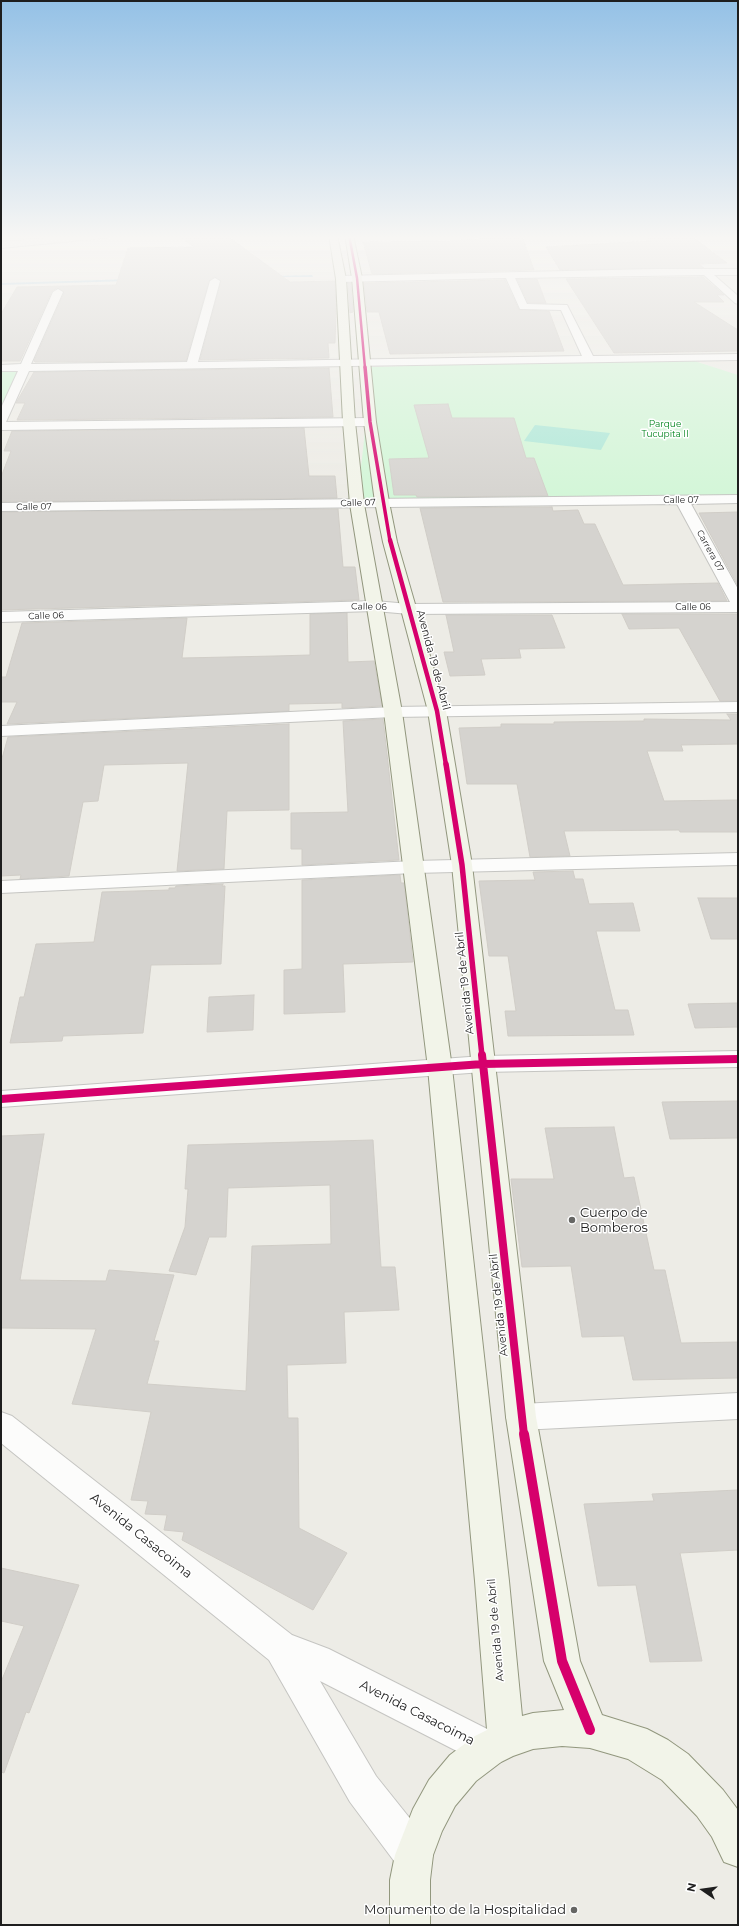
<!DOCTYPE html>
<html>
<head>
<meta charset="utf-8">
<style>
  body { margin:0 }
  #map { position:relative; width:739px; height:1926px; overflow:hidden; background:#edece6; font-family:Montserrat,sans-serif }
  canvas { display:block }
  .frame { position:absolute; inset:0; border:2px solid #1e1e1e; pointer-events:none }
  .north { position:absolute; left:683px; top:1870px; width:40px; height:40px; -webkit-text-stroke:3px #fff; paint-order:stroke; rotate:283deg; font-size:11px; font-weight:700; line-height:16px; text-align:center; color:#1e1e1e }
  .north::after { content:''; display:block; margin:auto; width:14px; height:18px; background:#1e1e1e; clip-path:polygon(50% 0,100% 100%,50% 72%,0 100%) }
</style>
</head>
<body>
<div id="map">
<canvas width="739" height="1926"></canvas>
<div class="frame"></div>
<div class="north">N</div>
</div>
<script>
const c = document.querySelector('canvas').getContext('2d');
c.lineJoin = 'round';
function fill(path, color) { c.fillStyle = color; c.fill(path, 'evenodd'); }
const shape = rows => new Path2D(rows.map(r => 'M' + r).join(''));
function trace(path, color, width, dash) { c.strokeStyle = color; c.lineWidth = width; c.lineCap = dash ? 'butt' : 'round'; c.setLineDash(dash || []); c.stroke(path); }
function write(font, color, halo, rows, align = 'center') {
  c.font = font + ' Montserrat,sans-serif'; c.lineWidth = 3; c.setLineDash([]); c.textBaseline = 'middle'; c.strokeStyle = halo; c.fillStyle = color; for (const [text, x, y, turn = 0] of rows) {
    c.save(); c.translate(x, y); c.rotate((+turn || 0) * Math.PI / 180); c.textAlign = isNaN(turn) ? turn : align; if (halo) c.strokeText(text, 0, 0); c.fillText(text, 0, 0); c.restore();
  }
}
const park = shape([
  [1,235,76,235,1,242],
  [685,358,738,375,738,500,357,504,372,367],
  [1,368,24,368,1,421]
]);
const pitch = shape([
  [535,425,610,433,601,450,524,441]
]);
const stream = shape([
  [312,275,313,277,268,277,270,276,312,275],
  [131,279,130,281,1,285,1,283,131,279]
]);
const building = shape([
  [178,235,226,235,290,282,335,281,336,313,335,343,328,343,329,358,200,360,221,281,214,277,209,281,186,361,35,362,34,361,64,293,57,288,52,291,20,361,1,361,1,314,17,287,116,285,128,248,194,247,178,235],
  [644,235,690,235,727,263,699,264,704,268,560,270,546,247,652,241,644,235],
  [522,236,534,270,372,274,363,242,450,241,522,236],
  [703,277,724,295,717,295,724,302,694,302,738,330,738,351,614,353,566,279,703,277],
  [517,279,537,279,546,303,528,303,517,279],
  [505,280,519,310,549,311,564,351,390,354,379,312,367,312,364,283,505,280],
  [348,283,351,283,353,312,350,313,348,283],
  [329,368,333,417,17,420,25,403,16,403,34,372,329,368],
  [448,404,452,418,514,418,526,458,534,458,548,496,417,497,416,495,394,495,389,459,429,458,414,405,448,404],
  [304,428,309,476,335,476,337,498,1,502,1,477,11,451,4,451,12,431,304,428],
  [552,507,553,511,578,510,584,524,595,524,623,585,718,583,727,601,443,602,420,508,552,507],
  [338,509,343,567,355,567,359,600,1,610,1,512,338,509],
  [738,512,738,586,699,513,738,512],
  [347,613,348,662,374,661,382,706,342,708,342,703,289,704,289,711,7,724,17,702,1,702,1,677,6,677,22,623,187,618,182,658,274,656,310,655,310,614,347,613],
  [622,614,738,614,738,701,720,701,679,628,629,629,622,614],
  [446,615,552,615,565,648,519,649,521,658,481,659,485,675,450,676,444,652,454,652,446,615],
  [727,714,738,714,738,744,681,745,683,751,647,751,664,801,738,800,738,832,680,832,679,830,564,831,570,856,530,857,517,784,467,784,459,728,501,727,501,724,554,724,554,722,644,721,644,719,731,720,727,714],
  [383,719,399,860,302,865,302,849,291,849,291,813,348,812,343,721,383,719],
  [289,724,289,810,227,811,224,869,177,871,188,763,104,765,98,801,83,802,69,876,20,879,21,875,1,876,1,762,8,737,289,724],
  [573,871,575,879,583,879,589,904,633,903,640,931,596,931,615,1010,628,1010,634,1035,508,1036,505,1011,516,1011,508,956,489,956,479,881,535,880,533,872,573,871],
  [400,875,401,883,404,883,413,962,343,964,345,1012,284,1014,284,970,302,969,302,880,400,875],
  [223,884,222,886,225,886,221,964,151,965,143,1033,63,1036,62,1041,10,1043,20,997,24,997,36,944,94,942,102,892,169,890,169,888,175,888,176,886,223,884],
  [698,898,738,898,738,939,711,939,698,898],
  [254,995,253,1030,207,1032,209,997,254,995],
  [738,1003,738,1027,695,1028,688,1004,738,1003],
  [738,1101,738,1138,670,1139,662,1102,738,1101],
  [614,1127,624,1178,634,1177,654,1270,665,1270,681,1343,738,1342,738,1378,633,1380,624,1336,582,1337,571,1266,522,1267,511,1179,554,1179,545,1128,614,1127],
  [44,1134,20,1280,106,1281,109,1270,174,1275,154,1341,159,1341,147,1384,246,1391,252,1246,331,1244,330,1185,228,1188,226,1237,209,1237,196,1275,169,1271,185,1227,188,1189,185,1189,188,1145,373,1140,381,1267,395,1267,399,1310,344,1312,346,1363,287,1365,288,1418,298,1418,299,1528,347,1553,313,1610,182,1540,184,1532,164,1530,167,1515,145,1514,148,1501,131,1500,151,1412,72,1404,96,1329,1,1328,1,1136,44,1134],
  [738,1490,738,1550,680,1553,702,1661,650,1662,636,1585,598,1586,584,1504,654,1501,652,1494,738,1490],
  [1,1568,79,1585,29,1713,26,1712,4,1773,1,1772,1,1682,24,1626,1,1621,1,1568]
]);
const street = shape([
  [85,235,117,235,113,237,1,248,1,242,85,235],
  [657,269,738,269,738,275,714,275,738,296,738,304,735,303,704,275,515,278,527,304,567,305,593,356,738,354,738,360,29,371,6,422,370,418,376,422,370,426,1,430,1,408,18,371,1,371,1,365,21,364,53,292,58,289,63,292,31,364,187,362,210,281,215,278,220,281,198,362,582,356,561,310,520,309,506,278,341,282,336,279,341,276,657,269],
  [738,495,738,503,691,504,738,589,738,612,409,614,375,611,1,622,1,612,375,601,409,604,730,602,677,504,1,511,1,503,738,495],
  [738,702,738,712,393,717,1,736,1,726,393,707,738,702],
  [738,853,738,865,414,873,1,893,1,881,414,861,738,853],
  [738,1051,738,1067,483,1072,1,1107,1,1091,483,1056,738,1051],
  [738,1393,738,1419,521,1430,510,1426,506,1417,510,1408,521,1404,738,1393],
  [1,1412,12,1416,292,1635,329,1649,501,1736,506,1749,501,1762,488,1767,320,1681,376,1776,428,1841,433,1855,428,1869,414,1874,400,1869,350,1802,269,1660,1,1443,1,1412]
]);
const secondary = shape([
  [329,235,337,235,346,279,355,422,364,504,402,712,452,1068,509,1581,522,1716,533,1713,564,1710,544,1661,506,1417,452,865,428,711,383,542,375,502,364,422,352,278,345,235,353,235,362,278,376,422,389,502,397,542,446,711,472,865,536,1417,580,1661,602,1715,647,1729,668,1740,688,1754,723,1790,738,1810,738,1867,724,1862,712,1837,697,1816,662,1780,628,1759,590,1748,562,1746,533,1749,513,1756,501,1762,476,1781,455,1806,442,1831,433,1855,430,1880,430,1925,390,1925,390,1880,395,1855,413,1809,429,1780,450,1755,475,1736,487,1730,475,1581,428,1068,384,712,350,504,343,422,336,279,329,235]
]);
const cyclewayFar5 = shape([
  [349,235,357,278,365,368]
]);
const cyclewayFar4 = shape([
  [365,367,370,422,390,541]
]);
const cyclewayFar3 = shape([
  [390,540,437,711,446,765]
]);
const cyclewayFar2 = shape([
  [446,764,462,865,482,1056]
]);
const cyclewayFar1 = shape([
  [482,1055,524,1435],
  [1,1099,483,1064,738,1059]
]);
const cycleway = shape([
  [524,1434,562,1661,590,1730]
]);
const markers = [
  [572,1220,4,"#666664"],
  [574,1910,4,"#666664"]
];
const farParknames = [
  ["Parque",665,424],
  ["Tucupita II",665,434]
];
const farStreetnames = [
  ["Calle 07",681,500],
  ["Calle 07",358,503,-2],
  ["Calle 07",34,507,-1],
  ["Carrera 07",710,551,61],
  ["Calle 06",369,607,1],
  ["Calle 06",693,607],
  ["Calle 06",46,616,-2]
];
const streetNames = [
  ["Avenida 19 de Abril",433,660,75],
  ["Avenida 19 de Abril",465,983,-96],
  ["Avenida 19 de Abril",499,1305,-96],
  ["Avenida 19 de Abril",496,1630,-95]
];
const nearPoinames = [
  ["Cuerpo de",580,1213],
  ["Bomberos",580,1228],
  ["Monumento de la Hospitalidad",566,1910,"right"]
];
const nearStreetnames = [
  ["Avenida Casacoima",141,1536,39],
  ["Avenida Casacoima",417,1713,27]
];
fill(park, '#d2f6d7');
fill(pitch, '#aee8d7');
fill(stream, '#b7d4e2');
fill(building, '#d5d3cf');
trace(building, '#d0cdc7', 1);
trace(street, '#c5c5c2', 2);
trace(secondary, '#92977e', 2);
fill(street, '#fcfcfb');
fill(secondary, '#f2f4e9');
trace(cyclewayFar5, '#d6006c', 2.5);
trace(cyclewayFar4, '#d6006c', 3.5);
trace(cyclewayFar3, '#d6006c', 4.5);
trace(cyclewayFar2, '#d6006c', 5.5);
trace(cyclewayFar1, '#d6006c', 8);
trace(cycleway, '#d6006c', 10);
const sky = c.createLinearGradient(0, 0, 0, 505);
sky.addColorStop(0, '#94c1e6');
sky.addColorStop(0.47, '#f7f6f4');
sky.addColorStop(1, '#f7f6f400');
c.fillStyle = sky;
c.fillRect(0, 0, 739, 505);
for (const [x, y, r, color] of markers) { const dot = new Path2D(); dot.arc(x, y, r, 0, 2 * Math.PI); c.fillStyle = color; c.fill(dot); trace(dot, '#fff', 1.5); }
write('9px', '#03851f', '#fff', farParknames);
write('9px', '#1e1e1e', '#fff', farStreetnames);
write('11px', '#1e1e1e', '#fff', streetNames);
write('13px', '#1e1e1e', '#fff', nearPoinames, 'left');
write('13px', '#1e1e1e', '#fff', nearStreetnames);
</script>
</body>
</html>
